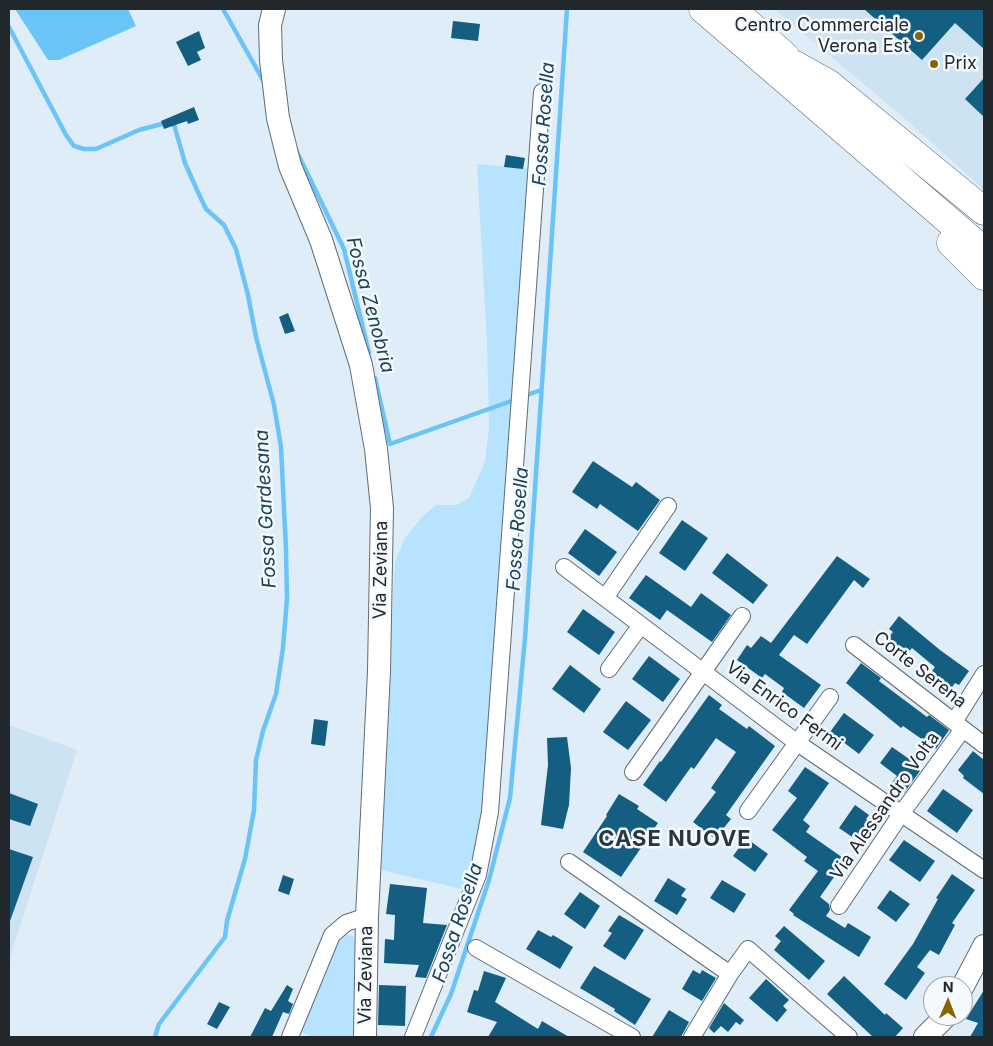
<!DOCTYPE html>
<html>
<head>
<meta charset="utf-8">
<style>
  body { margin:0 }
  #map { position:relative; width:993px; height:1046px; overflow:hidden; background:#deedf7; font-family:Inter,sans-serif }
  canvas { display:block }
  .frame { position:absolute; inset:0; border:10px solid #22272b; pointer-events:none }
  .north { position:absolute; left:923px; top:976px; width:50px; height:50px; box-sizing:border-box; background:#f3f9fd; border:1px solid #9fa5a9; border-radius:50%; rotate:1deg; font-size:14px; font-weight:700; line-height:20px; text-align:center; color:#22272b }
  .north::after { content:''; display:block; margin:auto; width:18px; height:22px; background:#866500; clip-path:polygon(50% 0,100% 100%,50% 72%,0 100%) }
</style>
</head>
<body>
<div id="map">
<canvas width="993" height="1046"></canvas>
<div class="frame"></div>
<div class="north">N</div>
</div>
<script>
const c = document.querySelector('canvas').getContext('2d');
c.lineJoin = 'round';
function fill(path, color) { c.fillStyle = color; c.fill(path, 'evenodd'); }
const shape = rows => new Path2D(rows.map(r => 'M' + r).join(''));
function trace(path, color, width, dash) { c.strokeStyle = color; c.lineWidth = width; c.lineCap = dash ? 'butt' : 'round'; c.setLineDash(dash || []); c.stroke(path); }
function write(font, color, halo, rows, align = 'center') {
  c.font = font + ' Inter,sans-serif'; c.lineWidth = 5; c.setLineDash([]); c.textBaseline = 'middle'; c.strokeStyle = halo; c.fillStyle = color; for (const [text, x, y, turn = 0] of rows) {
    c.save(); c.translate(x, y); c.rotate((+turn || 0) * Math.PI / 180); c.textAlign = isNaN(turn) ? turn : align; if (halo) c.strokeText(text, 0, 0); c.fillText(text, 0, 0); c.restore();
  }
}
const built = shape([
  [774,9,984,9,984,190,902,116],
  [9,725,77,750,13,948,9,966]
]);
const green = shape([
  [477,164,533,169,484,817,466,890,377,869,395,562,405,538,422,517,436,505,457,505,469,498,485,461,489,428,487,341],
  [344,935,351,935,356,939,354,1037,314,1037,301,1032,337,941]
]);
const water = shape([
  [15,9,128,9,136,26,59,60,48,60]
]);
const stream = shape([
  [223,9,264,82],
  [9,27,66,135,74,146,84,149,96,149,139,130,173,121,185,163,197,190,206,209,224,225,236,249,248,295,256,337,274,405,281,447,286,550,287,598,283,648,276,694,263,731,256,760,254,810,245,859,227,921,225,937,159,1024,155,1037],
  [296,150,344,249,369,353],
  [375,378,390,444,517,399],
  [524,396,541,390],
  [431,1037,451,994,489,880,510,798,525,638,567,9]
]);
const building = shape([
  [864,9,984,9,984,49,955,23,922,60],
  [453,21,480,24,478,41,451,38],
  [199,31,205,48,197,52,201,60,188,66,176,42],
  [984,78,984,117,965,99],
  [194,107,199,120,188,124,187,121,164,129,161,121],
  [506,155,525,158,523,169,504,167],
  [288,313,295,331,285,334,279,317],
  [593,461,632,487,636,482,660,500,638,531,600,504,597,509,572,492],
  [682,520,708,538,685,571,659,553],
  [585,529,617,552,599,576,568,553],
  [727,553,768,585,753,604,712,573],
  [837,556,870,579,863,588,854,580,807,644,794,635,779,655,821,685,804,708,782,692,784,688,765,674,762,678,737,660,747,645,751,648,761,636,771,643],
  [646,575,691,607,701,593,731,615,712,642,667,610,660,620,629,598],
  [583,609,615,632,599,655,567,632],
  [899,616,940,650,969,671,959,685,955,683,950,690,929,675,935,667,930,663,912,648,906,655,887,639,893,632,889,629],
  [649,656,680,679,663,702,632,679],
  [861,663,881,678,879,681,927,717,929,715,949,730,936,749,903,726,901,728,846,683],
  [570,665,601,689,584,713,552,689],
  [709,695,722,705,719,709,747,729,749,726,775,746,726,815,731,819,715,839,693,822,716,792,711,788,736,752,716,738,694,769,691,767,666,802,643,785,660,761,661,762],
  [626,701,651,720,628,750,603,732],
  [844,713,874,735,859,754,830,732],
  [314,719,328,721,325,746,311,744],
  [567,737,571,768,569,805,563,829,541,825,548,765,547,738],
  [892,747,912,761,910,763,920,771,904,793,891,784,897,776,880,763],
  [973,751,984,760,984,794,963,778,964,776,958,770],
  [805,767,829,783,803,820,810,826,806,832,846,860,820,897,829,904,830,910,826,916,845,928,848,923,871,937,859,957,793,915,794,914,789,910,818,871,804,861,807,857,772,830,797,798,788,791],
  [943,789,973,810,957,833,927,811],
  [9,793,38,804,30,826,9,819],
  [619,794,639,806,637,809,658,823,621,877,583,852,607,816,606,815],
  [855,805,869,815,866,819,877,827,864,845,839,828],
  [746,838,768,854,755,872,733,856],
  [904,840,935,861,920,882,889,860],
  [9,849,33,857,10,921,9,921],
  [952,874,975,890,952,923,955,925,939,955,930,950,917,967,925,973,906,1000,884,984,913,944,938,899,936,898],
  [283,875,294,879,289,895,278,891],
  [668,878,686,889,681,896,687,899,677,915,654,901],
  [722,880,746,894,734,913,710,898],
  [390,884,427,888,423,923,447,925,426,978,415,977,419,965,384,963,385,939,394,940,395,915,386,914],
  [890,890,910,904,896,922,877,908],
  [580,892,600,906,585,929,564,914],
  [619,915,644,930,625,960,603,946,612,933,608,931],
  [784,926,825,961,809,980,774,950,781,941,775,936],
  [538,930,551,937,553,935,573,947,560,969,526,949],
  [594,966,651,999,635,1025,614,1011,615,1009,580,988],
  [693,970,700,974,702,970,716,978,702,1001,682,989],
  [484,971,506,978,495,1002,538,1029,542,1021,569,1037,488,1037,497,1022,467,1012,474,990,478,991],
  [844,976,885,1015,886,1013,903,1028,895,1037,873,1037,827,994],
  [766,979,789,1000,783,1006,787,1010,777,1022,749,998],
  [287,985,293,989,288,1001,293,1004,289,1014,283,1012,272,1037,250,1037,265,1008,271,1011],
  [379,985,406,986,405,1026,378,1025],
  [984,990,984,1037,970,1037,978,1023,966,1019],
  [219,1002,230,1007,217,1029,207,1024],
  [724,1003,744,1020,740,1025,736,1022,728,1032,721,1026,714,1033,709,1028],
  [669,1010,689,1022,681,1037,652,1037]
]);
const street = shape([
  [564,567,796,742,984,870],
  [605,598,668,506],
  [854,645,984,745],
  [609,669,641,625],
  [954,722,984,674],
  [633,772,742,616],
  [748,811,830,697],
  [569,862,730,974,692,1037],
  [839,906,901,814,963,729],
  [476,948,632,1037],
  [730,974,748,949,849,1037],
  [290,1037,332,935,346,923,367,916],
  [413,1037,478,875,490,812,542,92]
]);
const secondary = shape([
  [274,9,270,25,271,60,278,118,290,166,321,240,361,365,376,449,382,508,379,671,367,916,365,1037],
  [963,986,984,946],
  [925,1037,946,1016]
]);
const highway = shape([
  [703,9,984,251],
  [732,9,785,56],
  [795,65,829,84,984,211],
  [951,243,984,276]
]);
const markers = [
  [919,36,5,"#866500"],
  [934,64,5,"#866500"]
];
const poiNames = [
  ["Centro Commerciale",909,26],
  ["Verona Est",909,47],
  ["Prix",944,64,"left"]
];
const streetNames = [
  ["Via Zeviana",381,570,-89],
  ["Corte Serena",920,670,38],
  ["Via Enrico Fermi",784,706,36],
  ["Via Alessandro Volta",885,806,-55],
  ["Via Zeviana",366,975,-89]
];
const waterNames = [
  ["Fossa Rosella",544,124,-86],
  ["Fossa Zenobria",370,305,75],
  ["Fossa Gardesana",266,509,-93],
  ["Fossa Rosella",518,529,-86],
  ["Fossa Rosella",458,923,-72]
];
const districtNames = [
  ["CASE NUOVE",675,839]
];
fill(built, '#cde3f2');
fill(green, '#b7e3ff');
fill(water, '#6bc4f7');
trace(stream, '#6bc4f7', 4.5);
fill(building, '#145e82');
trace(street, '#606d76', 18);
trace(secondary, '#606d76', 24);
trace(highway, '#606d76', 29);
trace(street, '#fff', 16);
trace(secondary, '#fff', 22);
trace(highway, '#fff', 28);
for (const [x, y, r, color] of markers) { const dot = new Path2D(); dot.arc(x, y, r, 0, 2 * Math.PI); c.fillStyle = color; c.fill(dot); trace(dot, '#f3f9fd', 2); }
write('18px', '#22272b', '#f3f9fd', poiNames, 'right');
write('18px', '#22272b', '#f3f9fd', streetNames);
write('italic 19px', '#1b4257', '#f3f9fd', waterNames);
c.letterSpacing = '1px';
write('bold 22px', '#29363d', '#f3f9fd', districtNames);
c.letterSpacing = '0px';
</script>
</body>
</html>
